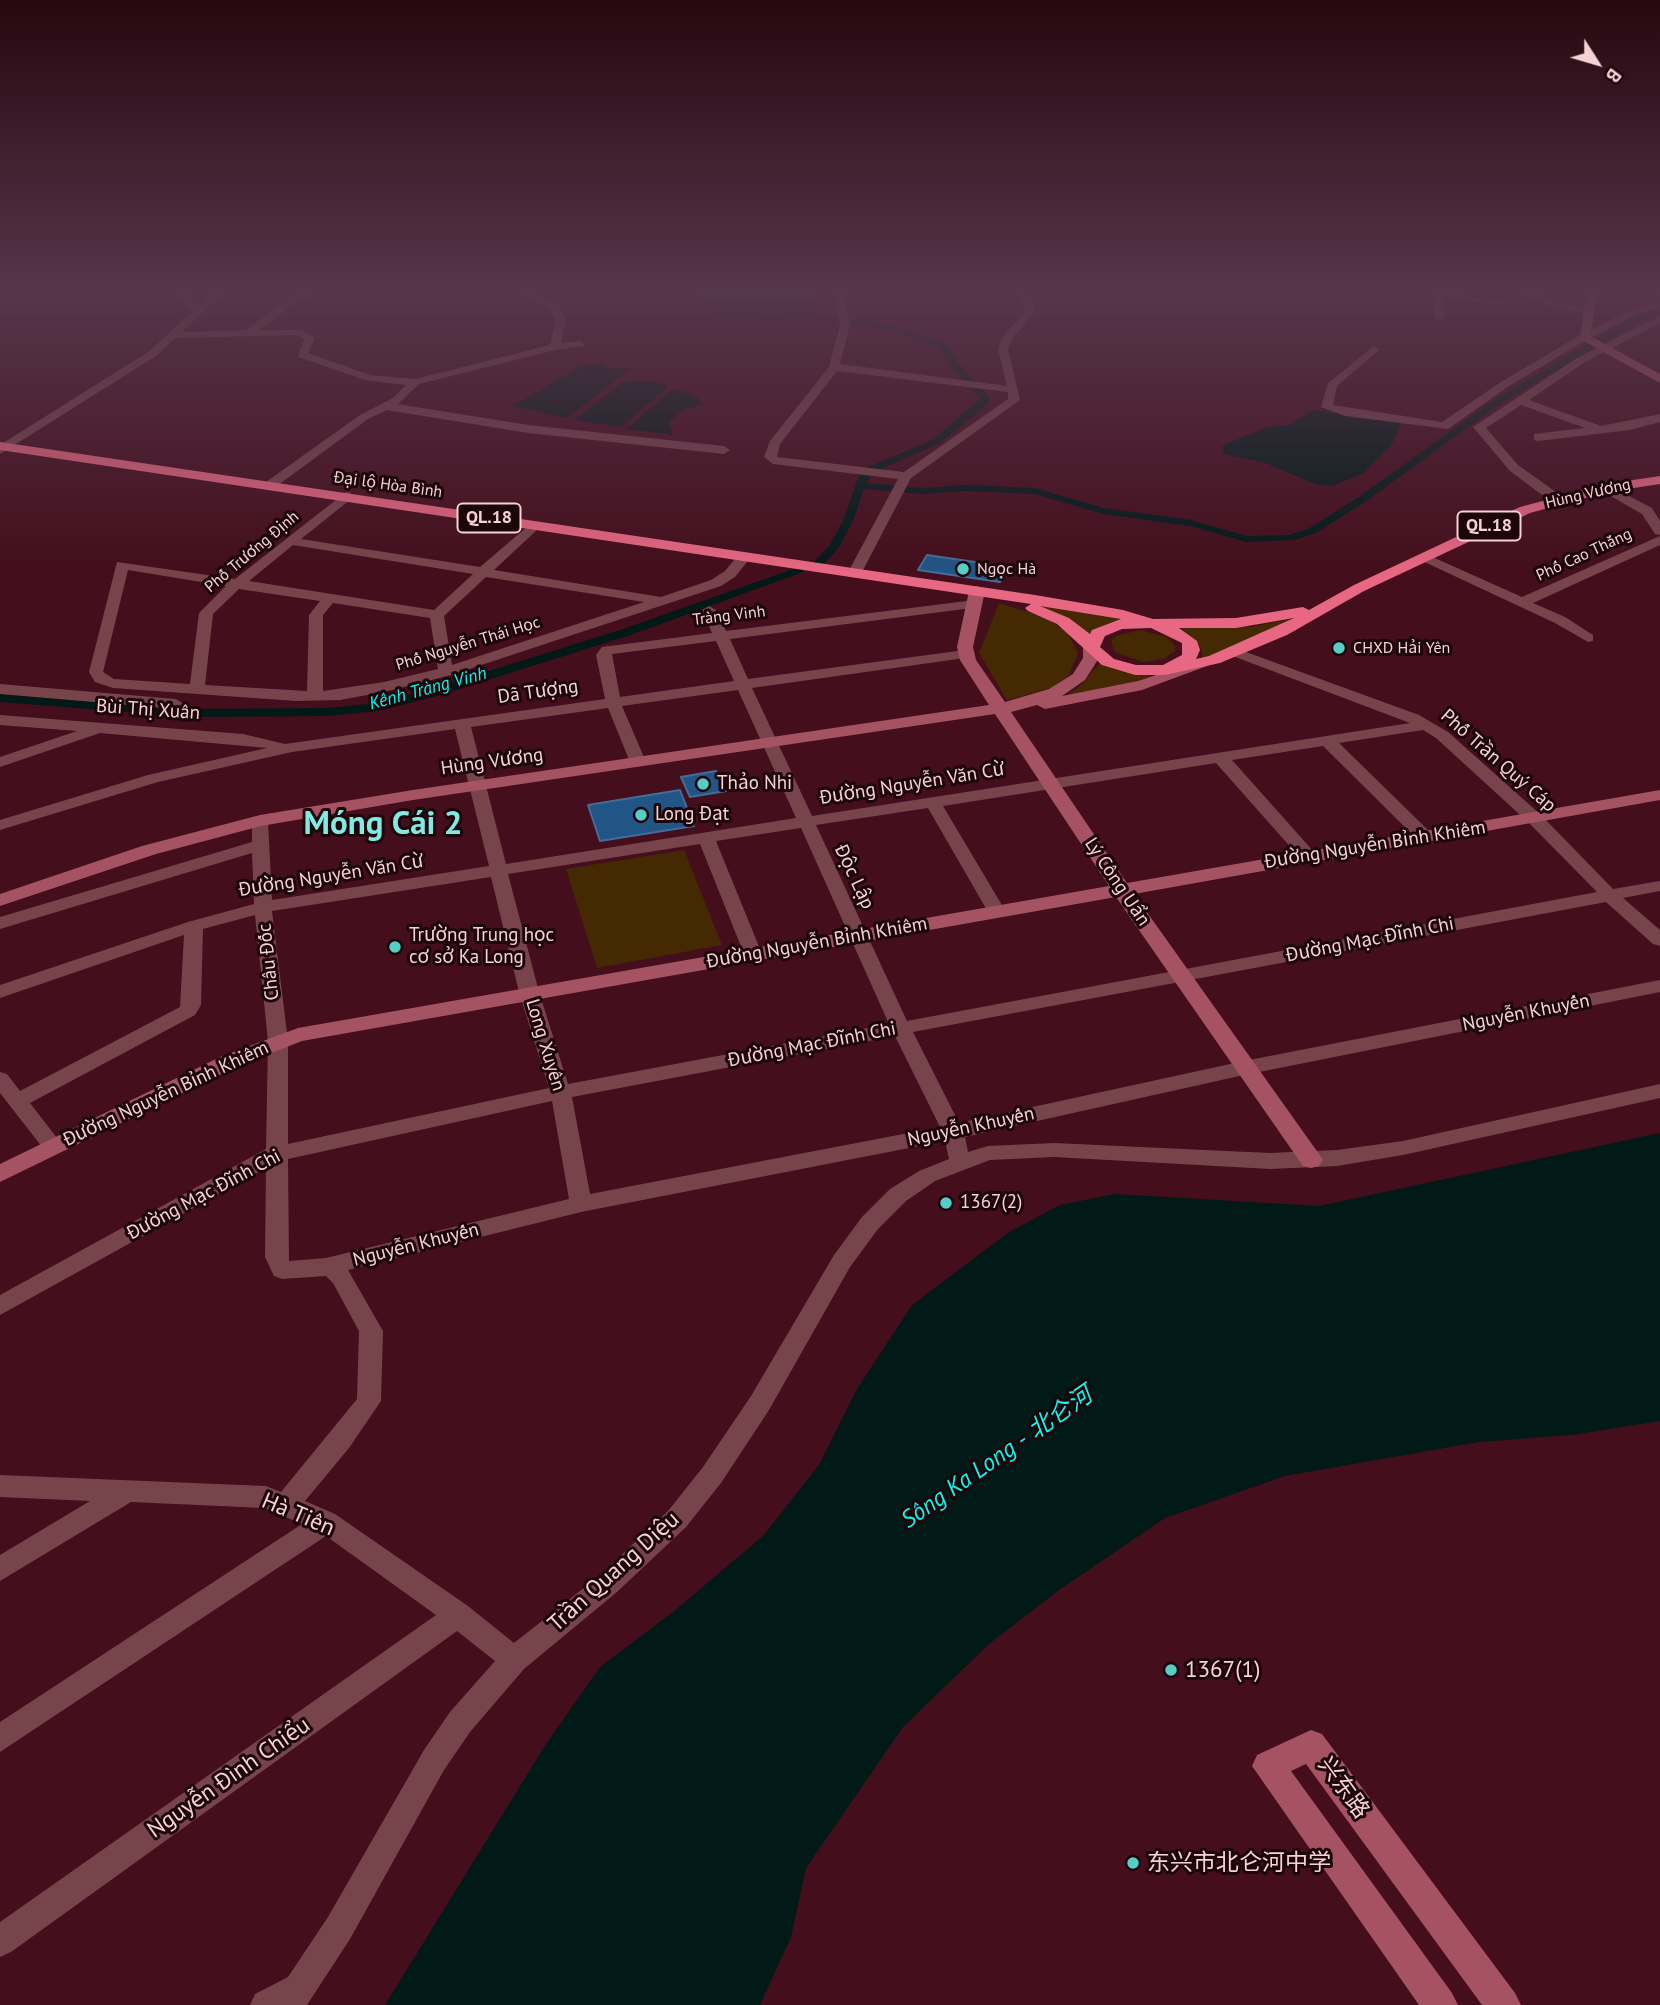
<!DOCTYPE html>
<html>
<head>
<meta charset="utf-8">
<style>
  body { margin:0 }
  #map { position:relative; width:1660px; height:2005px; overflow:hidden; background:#440e1c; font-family:"PT Sans",sans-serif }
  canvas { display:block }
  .north { position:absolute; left:1562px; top:28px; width:70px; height:70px; -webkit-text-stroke:5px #1c060a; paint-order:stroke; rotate:127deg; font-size:19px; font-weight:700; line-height:28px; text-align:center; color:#f6d2d6 }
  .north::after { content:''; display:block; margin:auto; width:24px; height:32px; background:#f6d2d6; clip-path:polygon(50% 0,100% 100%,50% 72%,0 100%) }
</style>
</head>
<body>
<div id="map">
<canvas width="1660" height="2005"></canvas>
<div class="north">B</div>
</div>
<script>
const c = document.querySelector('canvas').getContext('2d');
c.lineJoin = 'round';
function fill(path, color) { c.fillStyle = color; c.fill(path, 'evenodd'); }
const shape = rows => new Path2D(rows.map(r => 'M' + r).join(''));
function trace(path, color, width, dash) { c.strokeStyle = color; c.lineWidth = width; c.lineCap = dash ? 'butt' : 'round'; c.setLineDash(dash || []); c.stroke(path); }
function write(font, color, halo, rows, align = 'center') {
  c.font = font + ' "PT Sans","Noto Sans SC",sans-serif'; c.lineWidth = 6; c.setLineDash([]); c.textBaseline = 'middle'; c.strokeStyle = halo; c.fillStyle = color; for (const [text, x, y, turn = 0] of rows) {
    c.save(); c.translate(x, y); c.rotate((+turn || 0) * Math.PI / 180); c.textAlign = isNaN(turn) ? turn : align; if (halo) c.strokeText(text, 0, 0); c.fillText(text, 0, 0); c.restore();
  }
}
const green = shape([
  [999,603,1045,617,1068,633,1078,653,1069,675,1051,688,1007,700,979,653],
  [1030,603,1125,618,1089,634,1066,617],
  [1287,620,1290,621,1203,660,1201,649,1182,628,1250,627],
  [1140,630,1167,637,1175,646,1175,651,1164,659,1143,662,1115,652,1111,641,1115,636],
  [1101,662,1129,672,1152,676,1113,688,1064,697,1081,685],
  [684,850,722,945,597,968,566,869]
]);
const water = shape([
  [690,293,821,293,817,304,823,307,803,316,780,321,727,318,715,314],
  [605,364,607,368,630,369,567,418,512,406,583,365],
  [650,381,669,386,621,427,574,420,623,382],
  [672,389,694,394,703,404,685,409,669,422,673,435,627,429],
  [1314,410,1402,423,1392,444,1362,474,1332,486,1318,485,1265,463,1223,454,1223,445,1268,427,1289,425],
  [1660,1133,1660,1421,1572,1435,1479,1442,1285,1476,1165,1518,1059,1590,989,1644,903,1727,806,1868,791,1937,760,2005,385,2005,546,1744,600,1667,673,1612,763,1536,819,1465,857,1389,912,1305,1009,1232,1060,1205,1115,1194,1319,1206]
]);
const canal = shape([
  [845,293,853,293,841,315,916,332,946,343,958,363,990,399,987,405,940,443,874,472,866,483,923,488,965,485,1035,488,1104,508,1191,520,1247,536,1289,535,1308,529,1360,496,1494,400,1637,315,1660,308,1660,314,1643,319,1500,404,1368,500,1316,533,1294,540,1246,542,1190,526,1103,514,1034,494,965,491,923,494,864,489,853,521,839,547,823,565,819,566,813,563,829,546,843,521,859,475,866,468,934,439,980,399,951,366,940,347,910,336,833,318,845,293],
  [799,567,803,568,803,572,631,635,433,697,378,711,327,716,190,717,0,702,0,694,190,709,327,708,378,703,425,691,623,629,799,567]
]);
const building = shape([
  [927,555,1009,567,1000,582,918,570,927,555],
  [716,771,726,791,690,797,681,777,716,771],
  [680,790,694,826,600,841,588,805,680,790]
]);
const street = shape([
  [177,293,187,293,198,306,212,293,223,293,182,332,246,330,289,297,318,293,297,301,260,330,303,330,315,338,308,353,370,375,415,379,550,345,556,319,550,309,520,293,532,293,558,305,566,319,561,343,580,341,585,344,584,346,555,350,419,384,398,404,528,425,724,446,730,450,724,454,528,433,387,410,368,419,274,488,266,488,266,482,360,415,393,398,406,385,365,380,298,357,304,339,297,335,175,338,156,356,0,454,0,445,148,352,192,312,177,293],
  [834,293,844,293,850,325,840,364,1007,386,998,349,1003,336,1025,312,1024,306,1012,293,1022,293,1034,305,1035,312,1012,339,1008,349,1020,400,911,478,861,574,854,578,847,574,898,479,773,464,764,457,770,441,829,367,840,325,834,293],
  [837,371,1008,392,1008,399,904,472,777,457,780,444,837,371],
  [1430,293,1450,293,1506,302,1501,305,1444,298,1444,317,1439,320,1434,317,1434,298,1430,293],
  [1520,293,1533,293,1553,301,1594,310,1589,313,1551,307,1520,293],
  [1660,301,1660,307,1636,315,1588,339,1509,386,1448,429,1345,416,1321,407,1328,383,1374,346,1379,349,1378,351,1337,386,1333,405,1442,422,1501,382,1580,335,1628,311,1660,301],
  [1660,316,1660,323,1585,362,1529,400,1601,426,1660,414,1660,422,1630,430,1538,441,1534,440,1534,434,1585,428,1521,405,1486,428,1518,465,1563,497,1563,503,1553,503,1510,471,1473,427,1577,358,1660,316],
  [1606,484,1652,508,1660,521,1660,535,1655,534,1642,514,1602,491,1600,488,1606,484],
  [346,492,351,493,351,499,301,539,480,567,534,521,541,525,539,528,494,570,661,597,711,580,725,571,739,554,751,557,735,577,721,586,451,675,384,692,340,700,296,701,113,688,95,682,89,672,117,562,235,579,346,492],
  [293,545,473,574,434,610,249,581,293,545],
  [128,570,226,586,199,613,190,684,114,679,103,672,128,570],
  [486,577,644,602,452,665,444,616,486,577],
  [239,589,320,601,309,615,307,691,205,685,213,614,239,589],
  [333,603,430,618,438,669,384,682,323,691,323,615,333,603],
  [1660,536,1660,545,1533,603,1565,617,1593,635,1593,641,1588,642,1555,623,1416,558,1428,555,1522,597,1660,536],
  [975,600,982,604,980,607,730,639,748,679,965,650,972,654,965,658,752,688,812,816,1410,723,1230,655,1230,649,1235,648,1419,715,1448,732,1541,815,1613,889,1660,881,1660,891,1623,898,1660,930,1660,946,1653,944,1606,902,913,1032,959,1123,1244,1061,1660,980,1660,992,1244,1075,965,1137,968,1152,988,1146,1054,1143,1270,1153,1337,1150,1403,1141,1660,1084,1660,1098,1403,1155,1337,1166,1270,1169,1054,1157,990,1160,935,1181,906,1201,878,1229,850,1267,769,1410,721,1483,686,1527,617,1592,524,1669,470,1732,444,1770,350,1939,307,2005,250,2005,255,1994,288,1977,328,1917,424,1750,450,1712,495,1661,457,1631,11,1952,0,1957,0,1922,436,1615,326,1536,0,1752,0,1722,302,1524,264,1508,131,1502,0,1581,0,1555,90,1501,0,1497,0,1475,266,1486,281,1492,357,1399,359,1331,333,1283,326,1276,282,1279,274,1276,265,1257,266,1168,0,1315,0,1295,266,1149,268,1041,255,915,203,929,201,1005,195,1015,30,1103,64,1147,60,1152,46,1152,0,1093,0,1072,7,1074,20,1091,180,1007,184,935,0,998,0,985,188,922,254,904,252,853,0,929,0,917,252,842,252,821,260,816,268,821,272,900,489,866,455,729,292,752,158,782,0,830,0,820,148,775,267,748,100,733,0,767,0,757,77,731,0,725,0,715,243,734,285,744,605,699,596,655,602,647,712,633,702,610,709,606,716,610,726,631,975,600],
  [716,641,734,681,620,697,612,654,716,641],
  [738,690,796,818,506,864,471,727,608,708,630,762,638,767,646,762,622,706,738,690],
  [1423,730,1436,738,1529,823,1597,892,907,1021,816,825,928,808,988,912,997,917,1006,912,943,806,1216,763,1302,860,1308,861,1317,856,1314,852,1232,760,1323,746,1419,841,1425,842,1434,837,1431,833,1339,743,1423,730],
  [801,828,889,1024,568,1084,539,992,508,874,700,844,744,954,753,960,762,954,716,841,801,828],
  [491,877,519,992,549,1088,288,1144,288,1041,272,911,491,877],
  [895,1036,940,1127,590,1194,572,1097,895,1036],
  [552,1101,569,1199,326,1258,289,1261,288,1159,552,1101],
  [945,1141,949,1159,919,1171,890,1189,862,1217,834,1255,751,1396,703,1467,668,1511,599,1576,514,1643,468,1606,335,1514,305,1501,349,1448,381,1401,383,1331,348,1270,581,1212,945,1141],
  [0,684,176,699,184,704,176,709,0,694,0,684]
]);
const secondary = shape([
  [1586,293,1598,293,1590,336,1660,374,1660,383,1580,339,1586,293],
  [977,586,985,591,973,647,976,660,1005,702,1049,689,1073,674,1083,658,1083,648,1091,643,1099,648,1099,658,1085,680,1062,696,1138,681,1210,657,1218,662,1142,690,1045,709,1037,705,1011,712,1127,883,1660,790,1660,800,1134,894,1319,1154,1323,1160,1319,1166,1311,1168,1303,1166,1116,897,302,1041,236,1067,0,1182,0,1164,220,1057,298,1028,1109,886,995,714,413,800,261,826,156,854,0,906,0,894,142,846,260,815,413,790,989,705,960,660,957,647,969,591,977,586],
  [1311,1730,1322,1734,1515,1993,1521,2005,1482,2005,1306,1764,1291,1771,1452,1993,1458,2005,1419,2005,1252,1766,1257,1755,1311,1730]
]);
const highway = shape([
  [0,442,1035,595,1123,610,1153,619,1236,618,1303,607,1309,610,1354,585,1520,507,1606,484,1660,476,1660,484,1607,492,1530,513,1364,591,1287,635,1220,663,1165,675,1135,675,1102,665,1057,624,1028,611,1025,608,1031,604,0,450,0,442],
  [1040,606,1121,619,1092,630,1090,634,1069,618,1040,606],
  [1294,618,1209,656,1196,659,1200,650,1197,641,1179,628,1236,628,1294,618],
  [1151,628,1182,643,1182,655,1163,665,1136,665,1114,659,1100,647,1105,636,1122,629,1151,628]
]);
const markers = [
  [963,569,7,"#55cec6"],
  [1339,648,7,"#55cec6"],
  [703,784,7,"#55cec6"],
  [641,815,7,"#55cec6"],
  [395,947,7,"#55cec6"],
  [946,1203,7,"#55cec6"],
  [1171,1670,7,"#55cec6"],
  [1133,1863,7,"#55cec6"]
];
const farStreetnames = [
  ["Đại lộ Hòa Bình",388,485,8],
  ["Hùng Vương",1588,494,-13],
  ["Phố Trương Định",252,552,-40],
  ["Phố Cao Thắng",1584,555,-25],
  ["Tràng Vinh",729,616,-7],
  ["Phố Nguyễn Thái Học",468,644,-17]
];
const farPoinames = [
  ["Ngọc Hà",977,569],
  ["CHXD Hải Yên",1353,648]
];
const shields = [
  [489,518,63],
  [1489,526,63]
];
const shieldNames = [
  ["QL.18",489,518],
  ["QL.18",1489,526]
];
const farWaternames = [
  ["Kênh Tràng Vinh",428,689,-15]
];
const streetNames = [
  ["Dã Tượng",538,692,-8],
  ["Bùi Thị Xuân",148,710,4],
  ["Phố Trần Quý Cáp",1498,761,41],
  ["Hùng Vương",492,762,-8],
  ["Đường Nguyễn Văn Cừ",912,784,-9],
  ["Đường Nguyễn Bỉnh Khiêm",1375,845,-9],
  ["Đường Nguyễn Văn Cừ",331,876,-9],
  ["Độc Lập",854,877,65],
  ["Lý Công Uẩn",1117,882,56],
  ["Đường Mạc Đĩnh Chi",1370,940,-11],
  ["Đường Nguyễn Bỉnh Khiêm",817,943,-10],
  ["Châu Đốc",269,962,-96],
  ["Nguyễn Khuyến",1526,1013,-11],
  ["Long Xuyên",545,1045,73],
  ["Đường Mạc Đĩnh Chi",812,1045,-11],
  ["Đường Nguyễn Bỉnh Khiêm",166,1094,-25],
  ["Nguyễn Khuyến",971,1127,-12],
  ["Đường Mạc Đĩnh Chi",204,1195,-28],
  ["Nguyễn Khuyến",416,1245,-14]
];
const poiNames = [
  ["Thảo Nhi",717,784],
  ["Long Đạt",655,815],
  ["Trường Trung học",409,936],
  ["cơ sở Ka Long",409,958],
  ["1367(2)",960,1203]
];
const nearStreetnames = [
  ["Hà Tiên",298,1515,23],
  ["Trần Quang Diệu",614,1572,-42],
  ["Nguyễn Đình Chiểu",229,1778,-35],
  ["兴东路",1343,1788,54]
];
const nearPoinames = [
  ["1367(1)",1185,1670],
  ["东兴市北仑河中学",1147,1863]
];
const nearWaternames = [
  ["Sông Ka Long - 北仑河",997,1458,-35]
];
const townNames = [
  ["Móng Cái 2",383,825]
];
fill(green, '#442903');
fill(water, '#011a18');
fill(canal, '#011a18');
fill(building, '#215585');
trace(building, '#436d98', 2);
fill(street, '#78444c');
fill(secondary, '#a55362');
fill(highway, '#e86782');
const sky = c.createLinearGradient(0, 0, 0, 573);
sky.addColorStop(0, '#25080f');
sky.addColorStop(0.51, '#56364b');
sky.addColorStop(1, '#56364b00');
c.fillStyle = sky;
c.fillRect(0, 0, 1660, 573);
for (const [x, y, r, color] of markers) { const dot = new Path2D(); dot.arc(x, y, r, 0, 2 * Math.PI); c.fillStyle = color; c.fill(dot); trace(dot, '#1c060a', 2.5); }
write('16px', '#f6d2d6', '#1c060a', farStreetnames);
write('16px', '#f6d2d6', '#1c060a', farPoinames, 'left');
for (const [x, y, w] of shields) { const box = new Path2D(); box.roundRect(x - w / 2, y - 14.5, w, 29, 5); c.fillStyle = '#1c060a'; c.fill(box); trace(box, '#f6d2d6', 2); }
write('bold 18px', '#f6d2d6', null, shieldNames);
write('italic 18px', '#0af9ef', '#1c060a', farWaternames);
write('19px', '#f6d2d6', '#1c060a', streetNames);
write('19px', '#f6d2d6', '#1c060a', poiNames, 'left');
write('23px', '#f6d2d6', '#1c060a', nearStreetnames);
write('23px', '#f6d2d6', '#1c060a', nearPoinames, 'left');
write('italic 24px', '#0af9ef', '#1c060a', nearWaternames);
write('bold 33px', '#80eae3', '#1c060a', townNames);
</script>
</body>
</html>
